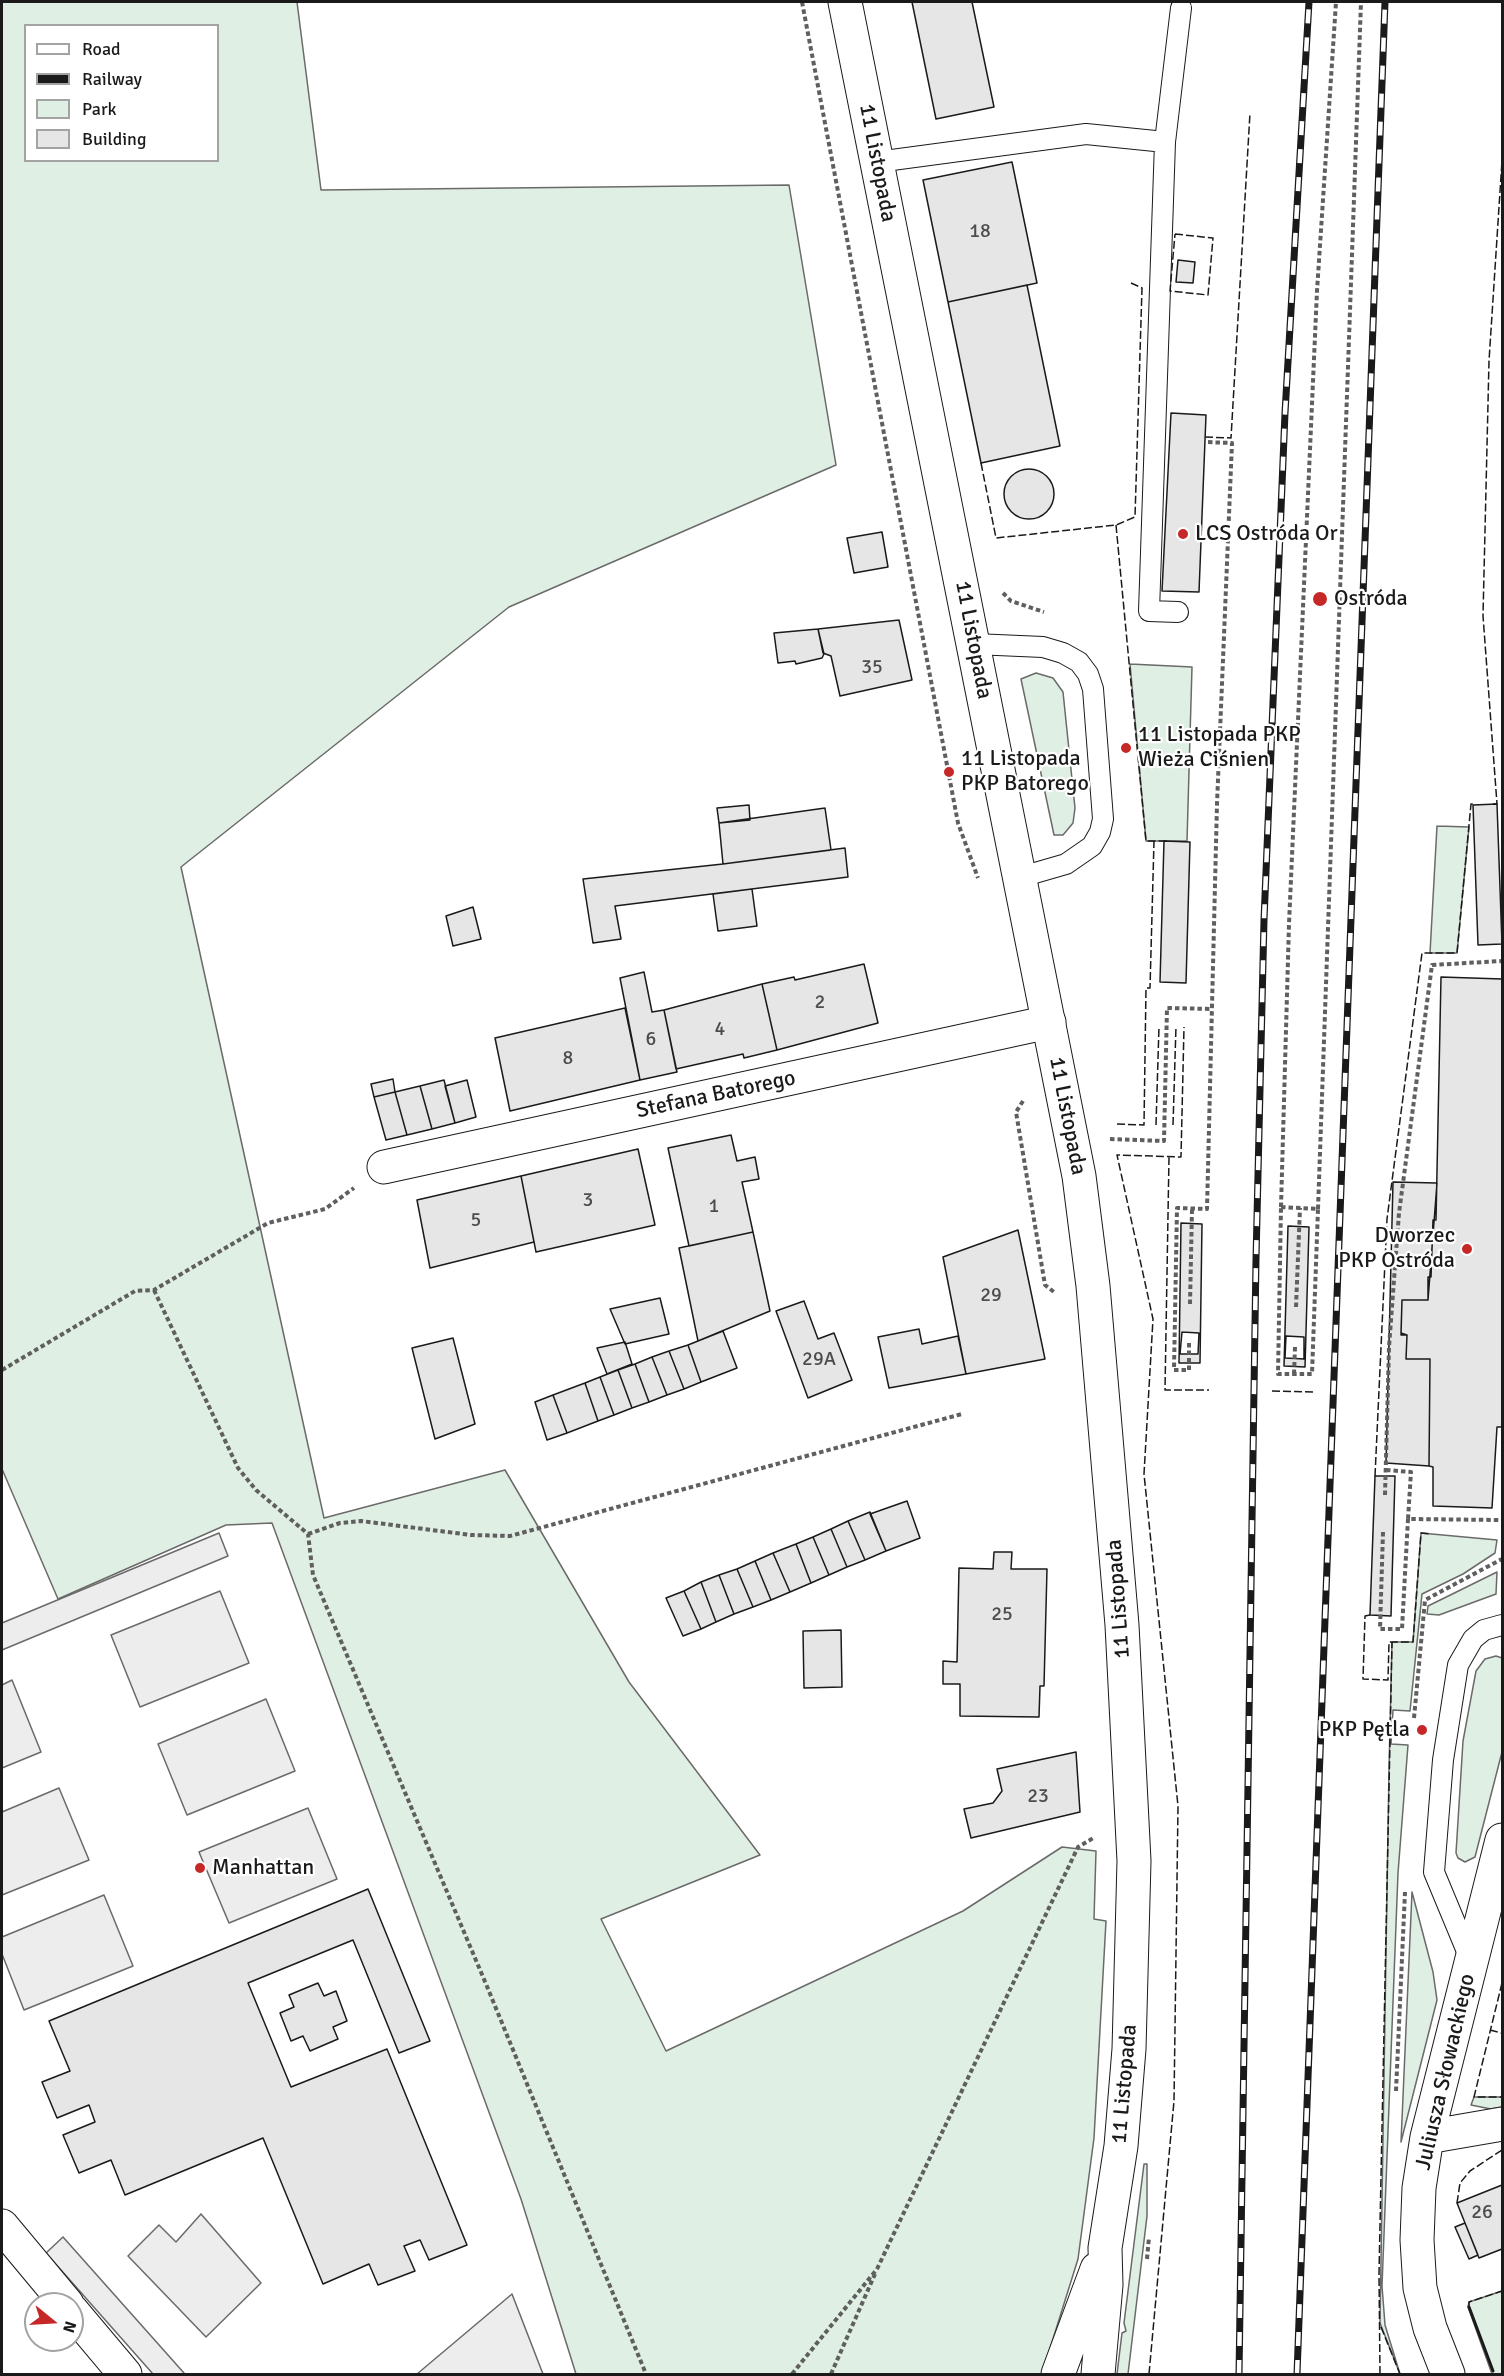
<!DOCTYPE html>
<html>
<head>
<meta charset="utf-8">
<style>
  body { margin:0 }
  #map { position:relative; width:1504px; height:2376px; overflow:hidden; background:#fff; font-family:Signika,sans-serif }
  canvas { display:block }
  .frame { position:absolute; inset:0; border:3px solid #1a1a1a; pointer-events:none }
  .legend { position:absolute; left:24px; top:24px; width:195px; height:138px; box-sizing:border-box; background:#fff; border:2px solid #a3a3a3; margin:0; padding:8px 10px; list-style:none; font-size:18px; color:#1a1a1a }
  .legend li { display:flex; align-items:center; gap:12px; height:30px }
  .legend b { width:30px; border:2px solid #a3a3a3 }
  .north { position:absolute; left:24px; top:2292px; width:60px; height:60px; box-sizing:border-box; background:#fff; border:2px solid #a3a3a3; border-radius:50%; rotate:108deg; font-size:16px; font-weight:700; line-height:24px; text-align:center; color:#1a1a1a }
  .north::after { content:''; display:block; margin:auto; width:21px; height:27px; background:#c62828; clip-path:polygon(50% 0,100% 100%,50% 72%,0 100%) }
</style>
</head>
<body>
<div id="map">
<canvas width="1504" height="2376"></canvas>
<div class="frame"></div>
<ul class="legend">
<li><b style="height:8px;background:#fff"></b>Road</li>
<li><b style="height:8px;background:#1a1a1a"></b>Railway</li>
<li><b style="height:16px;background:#e0efe3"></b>Park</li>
<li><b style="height:16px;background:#e6e6e6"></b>Building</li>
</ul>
<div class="north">N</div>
</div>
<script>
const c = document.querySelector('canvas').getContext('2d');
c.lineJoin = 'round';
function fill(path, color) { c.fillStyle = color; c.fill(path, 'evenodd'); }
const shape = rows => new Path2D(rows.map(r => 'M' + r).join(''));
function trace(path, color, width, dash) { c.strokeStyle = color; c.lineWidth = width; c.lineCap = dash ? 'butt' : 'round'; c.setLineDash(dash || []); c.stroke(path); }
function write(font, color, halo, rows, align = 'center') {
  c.font = font + ' Signika,sans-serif'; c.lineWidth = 4.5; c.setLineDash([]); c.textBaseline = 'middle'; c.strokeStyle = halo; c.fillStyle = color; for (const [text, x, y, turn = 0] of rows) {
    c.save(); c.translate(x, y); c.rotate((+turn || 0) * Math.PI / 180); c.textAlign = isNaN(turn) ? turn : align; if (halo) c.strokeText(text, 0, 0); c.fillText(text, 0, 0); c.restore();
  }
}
const green = shape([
  [2,2,297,2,321,190,789,185,836,465,509,607,181,867,324,1518,505,1470,629,1682,760,1855,601,1919,666,2051,963,1911,1062,1847,1096,1851,1094,1919,1106,1921,1094,2138,1078,2259,1042,2374,576,2374,521,2199,272,1523,226,1525,58,1599,2,1469,2,2],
  [26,26,218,26,218,160,26,160,26,26],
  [1130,664,1192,667,1187,841,1146,841,1130,664],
  [1036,673,1053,678,1063,692,1075,808,1073,823,1063,835,1054,835,1021,679,1036,673],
  [1437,826,1469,827,1457,953,1430,953,1437,826],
  [1421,1533,1497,1540,1495,1553,1463,1574,1422,1594,1410,1711,1393,1710,1391,1744,1408,1745,1398,1873,1382,2286,1385,2325,1400,2374,1380,2323,1389,1769,1392,1642,1413,1642,1421,1533],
  [1497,1572,1496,1594,1439,1615,1427,1614,1428,1606,1497,1572],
  [1496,1656,1502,1658,1502,1752,1475,1857,1465,1862,1458,1858,1456,1853,1463,1741,1476,1671,1485,1659,1496,1656],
  [1412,1892,1433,1972,1437,2000,1401,2142,1412,1892],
  [1474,2097,1502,2097,1502,2107,1491,2109,1471,2105,1474,2097],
  [1144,2164,1147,2164,1147,2216,1128,2374,1117,2374,1122,2333,1126,2331,1124,2323,1144,2164],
  [1502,2291,1502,2374,1492,2374,1468,2307,1469,2302,1502,2291]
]);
const parking = shape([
  [219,1533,228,1556,2,1650,2,1623,219,1533],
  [220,1591,249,1663,140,1707,111,1635,220,1591],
  [12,1680,41,1752,2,1768,2,1685,12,1680],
  [266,1699,295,1771,187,1815,158,1744,266,1699],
  [59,1788,89,1860,2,1895,2,1812,59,1788],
  [308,1808,337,1879,229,1923,199,1852,308,1808],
  [104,1895,133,1966,24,2010,2,1954,2,1937,104,1895],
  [201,2214,261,2283,206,2337,128,2256,159,2225,176,2242,201,2214],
  [63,2237,184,2373,183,2374,153,2374,46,2253,63,2237],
  [512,2294,543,2374,417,2374,512,2294]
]);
const building = shape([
  [912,2,972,2,994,107,936,119,912,2],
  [1012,162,1037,283,948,302,923,180,1012,162],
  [1178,260,1195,262,1193,283,1176,282,1178,260],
  [1027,285,1060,446,981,463,948,302,1027,285],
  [1171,413,1206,415,1199,592,1162,591,1171,413],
  '1004 494a25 25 0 1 1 50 0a25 25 0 1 1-50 0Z',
  [882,532,888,567,854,573,847,538,882,532],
  [899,620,912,680,840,696,831,656,823,653,818,629,899,620],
  [818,629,824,654,822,658,796,664,795,661,778,663,774,633,818,629],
  [1497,804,1502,944,1478,945,1473,805,1497,804],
  [749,805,750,820,719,823,717,808,749,805],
  [825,808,831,850,723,864,719,823,825,808],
  [1164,841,1190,842,1186,983,1160,982,1164,841],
  [845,848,848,877,615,906,621,939,593,943,583,879,723,864,845,848],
  [752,889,757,926,718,931,713,894,752,889],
  [473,907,481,939,453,946,446,916,473,907],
  [864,964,878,1023,777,1050,762,984,794,977,795,980,864,964],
  [644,972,652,1012,664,1010,677,1072,640,1080,620,978,644,972],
  [1441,977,1502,979,1502,1427,1497,1427,1492,1508,1433,1506,1433,1467,1429,1466,1430,1359,1406,1359,1407,1335,1401,1335,1402,1300,1428,1300,1428,1277,1431,1277,1433,1220,1436,1220,1441,977],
  [762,984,777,1050,744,1058,743,1054,676,1069,664,1010,762,984],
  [625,1008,640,1080,510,1111,495,1038,625,1008],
  [393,1079,395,1092,374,1097,371,1084,393,1079],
  [444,1080,455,1123,432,1129,420,1086,444,1080],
  [467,1080,476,1117,455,1123,445,1086,467,1080],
  [420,1086,432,1129,407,1135,395,1092,420,1086],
  [395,1092,407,1135,386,1140,374,1097,395,1092],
  [731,1135,737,1161,755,1157,759,1179,742,1182,753,1232,689,1246,668,1148,731,1135],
  [638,1149,655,1225,536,1252,521,1176,638,1149],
  [521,1176,534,1242,430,1268,417,1200,521,1176],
  [1393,1182,1437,1183,1428,1300,1402,1300,1401,1333,1407,1335,1406,1359,1430,1359,1429,1466,1386,1463,1393,1182],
  [1181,1223,1202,1224,1200,1363,1179,1363,1181,1223],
  [1288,1226,1309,1227,1305,1367,1284,1366,1288,1226],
  [1018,1230,1045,1359,966,1374,943,1257,1018,1230],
  [753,1232,770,1311,698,1341,679,1248,753,1232],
  [660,1298,669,1334,625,1344,610,1309,660,1298],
  [804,1301,818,1339,834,1333,852,1380,808,1398,776,1311,804,1301],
  [919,1329,922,1344,958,1336,966,1374,889,1388,878,1337,919,1329],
  [723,1331,737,1368,701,1382,688,1345,723,1331],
  [1182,1332,1199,1333,1198,1354,1180,1354,1182,1332],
  [1286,1336,1304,1337,1304,1359,1285,1358,1286,1336],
  [453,1338,475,1424,435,1439,412,1348,453,1338],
  [625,1342,632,1364,607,1374,597,1348,625,1342],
  [688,1345,701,1382,684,1389,669,1351,688,1345],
  [669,1351,684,1389,667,1395,652,1357,669,1351],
  [652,1357,667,1395,649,1402,635,1364,652,1357],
  [635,1364,649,1402,632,1408,618,1370,635,1364],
  [618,1370,632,1408,614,1415,600,1377,618,1370],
  [600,1377,614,1415,598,1421,585,1383,600,1377],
  [585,1383,598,1421,567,1433,553,1395,585,1383],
  [553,1395,567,1433,547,1440,535,1402,553,1395],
  [1375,1476,1395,1476,1391,1616,1370,1615,1375,1476],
  [907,1501,920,1538,886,1551,870,1514,907,1501],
  [870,1512,886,1551,865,1560,848,1521,870,1512],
  [848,1521,865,1560,847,1567,831,1529,848,1521],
  [831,1529,847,1567,829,1575,813,1537,831,1529],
  [813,1537,829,1575,811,1583,796,1544,813,1537],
  [796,1544,811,1583,790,1592,773,1553,796,1544],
  [994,1552,1012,1552,1011,1569,1047,1569,1044,1686,1040,1686,1039,1717,960,1716,960,1684,943,1684,943,1661,957,1662,959,1568,993,1569,994,1552],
  [773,1553,790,1592,771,1600,755,1561,773,1553],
  [755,1561,771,1600,753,1607,737,1569,755,1561],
  [737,1569,753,1607,734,1614,719,1575,737,1569],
  [719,1575,734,1614,716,1622,701,1582,719,1575],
  [701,1582,716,1622,701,1629,684,1591,701,1582],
  [684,1591,701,1629,683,1636,666,1598,684,1591],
  [841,1630,842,1687,804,1688,803,1631,841,1630],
  [1076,1752,1080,1812,971,1838,964,1809,993,1803,1002,1791,997,1769,1076,1752],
  [368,1889,430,2041,399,2053,353,1940,248,1983,291,2087,387,2049,467,2245,429,2260,420,2240,404,2246,415,2271,378,2285,369,2264,323,2284,263,2138,125,2195,111,2160,79,2173,63,2135,95,2122,89,2105,57,2118,42,2082,70,2071,49,2021,368,1889],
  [318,1983,324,1996,336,1991,347,2021,333,2027,338,2039,310,2051,303,2036,291,2041,280,2013,294,2007,289,1995,318,1983],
  [1502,2185,1502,2249,1479,2258,1457,2203,1502,2185],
  [1465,2223,1478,2255,1469,2259,1455,2227,1465,2223]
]);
const path = shape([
  [802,2,958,823,978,878],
  [1003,593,1011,601,1044,612],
  [1023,1101,1016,1112,1045,1285,1054,1292],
  [1110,1139,1164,1141,1167,1008,1211,1009],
  [1281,1207,1289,924,1317,291,1336,2],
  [1281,1207,1318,1209,1312,1374,1278,1374,1281,1207],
  [1318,1209,1361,2],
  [154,1290,238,1468,256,1490,308,1534,313,1575,486,1984,646,2374],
  [1190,1304,1192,1209],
  [1296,1307,1300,1208],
  [1189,1343,1189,1370,1174,1370,1177,1208,1207,1209,1217,804,1232,443,1205,442],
  [2,1370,135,1291,154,1290,268,1223,325,1209,354,1188],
  [1294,1374,1295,1347],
  [1386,1470,1411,1472,1408,1519],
  [1385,1495,1389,1347,1399,1213,1432,965,1502,961],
  [1383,1532,1380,1629,1402,1629,1408,1519,1502,1520],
  [308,1534,340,1523,361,1521,471,1535,510,1536,962,1414],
  [1414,1718,1425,1600,1502,1559],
  [1396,2091,1405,1892],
  [1147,2259,1149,2237],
  [792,2374,877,2269,1078,1847,1095,1837],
  [831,2374,875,2274]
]);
const lane = shape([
  [1165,142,1181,8],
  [877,162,1086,134,1165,142,1149,611,1178,612],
  [974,644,1043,647,1063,653,1079,662,1088,674,1093,689,1103,819,1100,832,1092,846,1066,864,1021,877],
  [1471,1961,1434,1872,1443,1760,1458,1665,1473,1639,1484,1630,1502,1625]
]);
const street = shape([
  [384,1167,1049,1022],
  [1427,2137,1502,2124],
  [2,2226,67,2304],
  [72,2311,125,2374],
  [1448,2374,1430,2328,1420,2288,1417,2240,1419,2188,1427,2137,1502,1840]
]);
const secondary = shape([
  [845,2,1079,1176,1093,1286,1122,1625,1134,1861,1129,2049,1121,2146,1105,2248,1106,2285,1098,2374],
  [1058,2374,1097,2269]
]);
const rail = shape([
  [1239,2374,1256,1259,1264,920,1285,413,1309,2],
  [1297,2374,1385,2]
]);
const fence = shape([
  [1175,234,1213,238,1208,295,1170,291,1175,234],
  [1205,437,1231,438,1250,113],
  [981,463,996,538,1116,525,1135,517,1142,288,1131,283],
  [1116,525,1146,841,1168,841],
  [1493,804,1497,804,1483,616,1489,361,1502,161],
  [1117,1124,1144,1125,1146,988,1150,988,1154,841],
  [1156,1125,1159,1026],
  [1173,1125,1176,1026],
  [1169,1157,1165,1390,1209,1390],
  [1272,1391,1315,1392],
  [1375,1476,1387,1219,1422,953,1457,953,1471,804,1475,804],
  [1370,1615,1365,1616,1363,1679,1388,1680,1389,1642,1413,1642,1421,1533,1430,1534],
  [1502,1983,1474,2097,1502,2097],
  [1490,2030,1502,2033],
  [1457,2203,1460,2183,1470,2171,1502,2150],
  [1469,2307,1469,2302,1502,2291],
  [1381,2327,1400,2374],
  [1149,2374,1174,2101,1178,1806,1144,1474,1153,1319,1117,1155,1181,1157,1184,1027],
  [1380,2374,1379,2274,1392,1642]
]);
const wall = shape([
  [1469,2307,1493,2371]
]);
const markers = [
  [1183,534,6,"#c62828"],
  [1320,599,8,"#c62828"],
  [1126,748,6,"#c62828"],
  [949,772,6,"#c62828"],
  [1467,1249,6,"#c62828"],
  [1422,1730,6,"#c62828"],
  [200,1868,6,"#c62828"]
];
const numberNames = [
  ["18",980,232],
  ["35",872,668],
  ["2",820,1003],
  ["4",720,1030],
  ["6",651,1040],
  ["8",568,1059],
  ["3",588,1201],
  ["1",714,1207],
  ["5",476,1221],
  ["29",991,1296],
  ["29A",819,1360],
  ["25",1002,1615],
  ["23",1038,1797],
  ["26",1482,2213]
];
const streetNames = [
  ["11 Listopada",877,163,79],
  ["11 Listopada",973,640,79],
  ["Stefana Batorego",716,1095,-12],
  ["11 Listopada",1067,1116,79],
  ["11 Listopada",1119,1599,-94],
  ["Juliusza Słowackiego",1446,2072,-77],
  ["11 Listopada",1125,2084,-85]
];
const poiNames = [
  ["LCS Ostróda Or",1195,534],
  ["Ostróda",1334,599],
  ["11 Listopada PKP",1138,735],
  ["Wieża Ciśnien",1138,760],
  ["11 Listopada",961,759],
  ["PKP Batorego",961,784],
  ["Dworzec",1455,1236,"right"],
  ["PKP Ostróda",1455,1261,"right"],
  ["PKP Pętla",1410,1730,"right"],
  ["Manhattan",212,1868]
];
fill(green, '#e0efe3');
trace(green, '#6a6a6a', 1.5);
fill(parking, '#ededed');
trace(parking, '#6a6a6a', 1.5);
fill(building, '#e6e6e6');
trace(building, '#1a1a1a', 1.5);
trace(lane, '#1a1a1a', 22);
trace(street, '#1a1a1a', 35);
trace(secondary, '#1a1a1a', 35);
trace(path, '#5f5f5f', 4, [4.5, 3]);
trace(lane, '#fff', 20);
trace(street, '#fff', 33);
trace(secondary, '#fff', 33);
trace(rail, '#1a1a1a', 7);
trace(rail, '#fff', 4.5, [14]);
trace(fence, '#1a1a1a', 1.5, [8, 3]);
trace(wall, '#1a1a1a', 3);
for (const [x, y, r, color] of markers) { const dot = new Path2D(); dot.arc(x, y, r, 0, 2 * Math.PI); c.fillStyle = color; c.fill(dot); trace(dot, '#fff', 2); }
write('20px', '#4d4d4d', null, numberNames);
write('22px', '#1a1a1a', '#fff', streetNames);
write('22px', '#1a1a1a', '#fff', poiNames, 'left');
</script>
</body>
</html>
